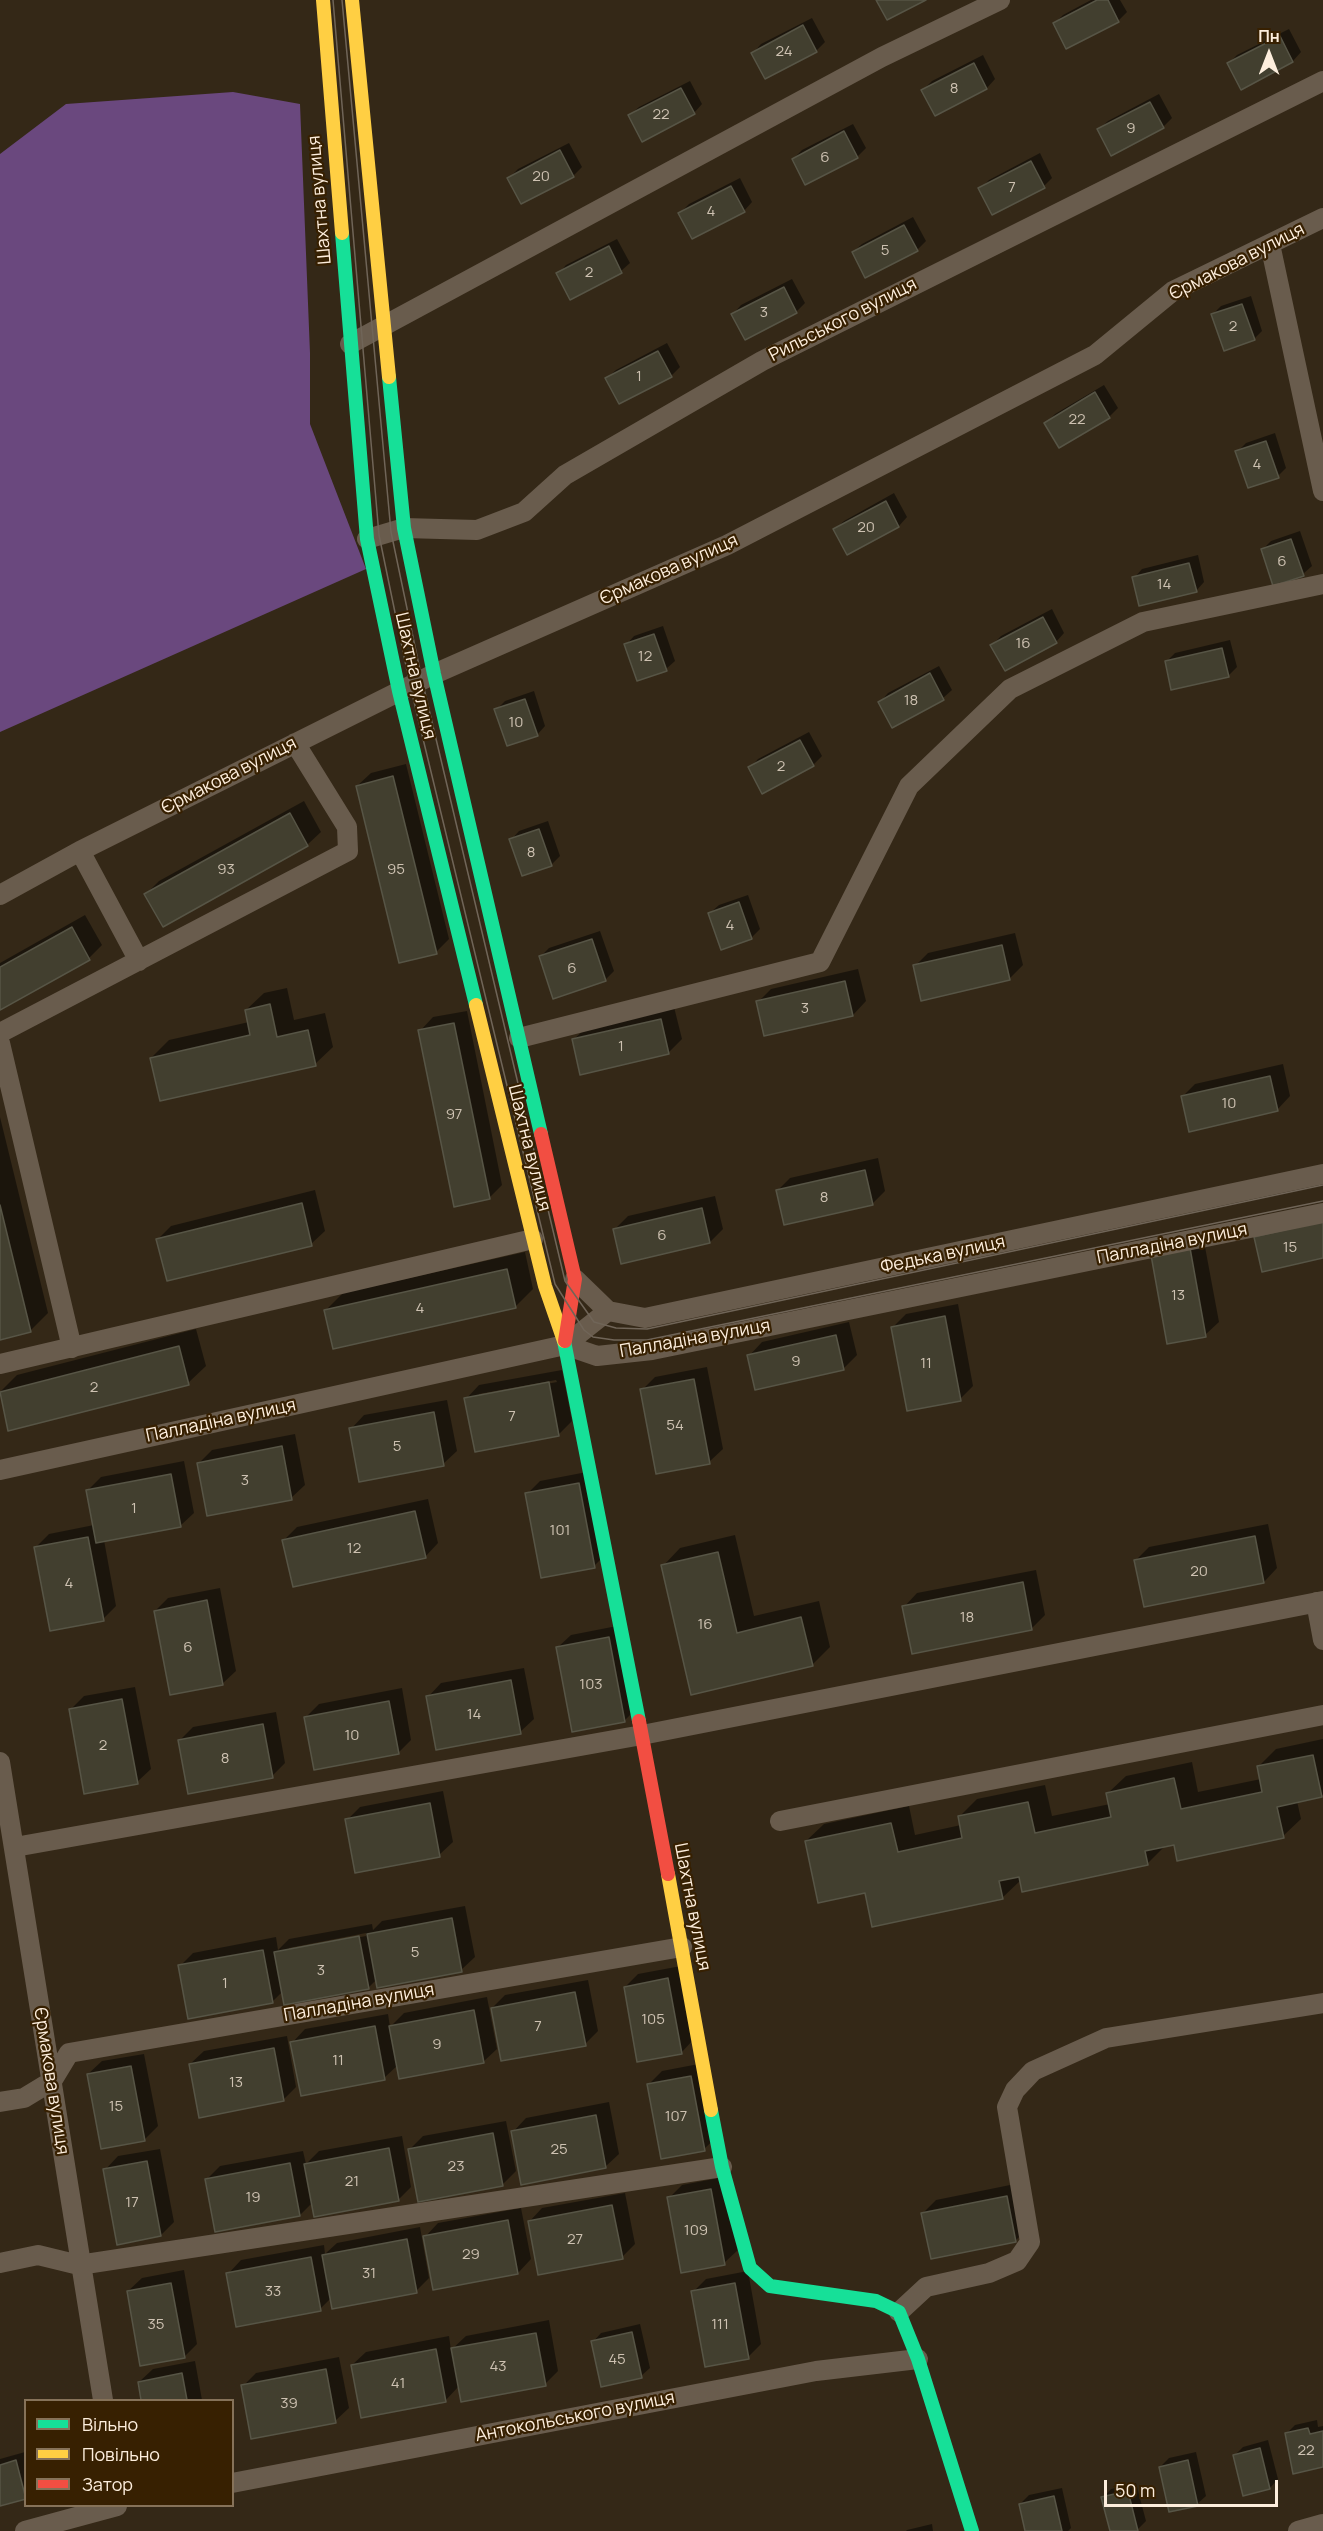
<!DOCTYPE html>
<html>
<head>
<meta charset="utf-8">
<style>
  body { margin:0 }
  #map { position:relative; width:1323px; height:2531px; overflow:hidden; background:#342817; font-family:Manrope,sans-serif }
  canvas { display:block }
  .legend { position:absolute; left:24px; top:2399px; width:210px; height:108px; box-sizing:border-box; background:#372001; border:2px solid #867259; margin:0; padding:8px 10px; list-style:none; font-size:18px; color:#fdeedd }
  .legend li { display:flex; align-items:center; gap:12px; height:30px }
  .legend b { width:30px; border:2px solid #867259 }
  .north { position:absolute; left:1239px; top:24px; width:60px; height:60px; -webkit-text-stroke:4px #372001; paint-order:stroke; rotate:0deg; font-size:16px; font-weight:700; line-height:24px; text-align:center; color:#fdeedd }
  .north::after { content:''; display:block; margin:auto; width:21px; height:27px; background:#fdeedd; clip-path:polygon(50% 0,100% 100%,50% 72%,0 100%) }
  .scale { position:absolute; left:1104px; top:2480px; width:174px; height:27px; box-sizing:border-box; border:3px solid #fdeedd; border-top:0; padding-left:8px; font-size:18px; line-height:21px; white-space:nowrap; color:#fdeedd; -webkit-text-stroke:4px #372001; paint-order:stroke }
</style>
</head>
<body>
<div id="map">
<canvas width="1323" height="2531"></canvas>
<ul class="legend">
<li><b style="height:8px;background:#16e098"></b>Вільно</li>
<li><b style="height:8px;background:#ffcf43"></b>Повільно</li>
<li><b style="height:8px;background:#f24e42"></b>Затор</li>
</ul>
<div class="north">Пн</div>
<div class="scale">50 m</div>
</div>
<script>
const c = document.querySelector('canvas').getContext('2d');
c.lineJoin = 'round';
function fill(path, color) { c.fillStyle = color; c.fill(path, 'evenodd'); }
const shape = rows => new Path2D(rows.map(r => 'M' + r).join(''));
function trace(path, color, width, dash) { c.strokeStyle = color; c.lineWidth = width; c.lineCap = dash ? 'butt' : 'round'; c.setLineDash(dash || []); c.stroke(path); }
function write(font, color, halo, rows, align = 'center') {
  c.font = font + ' Manrope,sans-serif'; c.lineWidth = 4.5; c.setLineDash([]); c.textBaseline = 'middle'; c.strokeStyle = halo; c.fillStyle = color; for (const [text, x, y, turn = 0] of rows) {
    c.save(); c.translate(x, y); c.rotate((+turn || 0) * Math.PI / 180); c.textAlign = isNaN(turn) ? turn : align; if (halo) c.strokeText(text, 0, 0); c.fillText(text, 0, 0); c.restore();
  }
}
const forest = shape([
  [233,92,300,104,310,353,310,424,366,569,0,732,0,154,66,104]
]);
const shadow = shape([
  [1091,0,1120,0,1127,12,1118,21,1055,23,1063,15],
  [812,18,825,42,816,51,753,53,761,44],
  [1289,29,1301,52,1293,61,1229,63,1237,55],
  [983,55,995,79,987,88,936,114,923,90,932,81],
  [690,81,702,104,694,113,630,115,639,107],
  [1159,94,1172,118,1163,127,1099,129,1108,121],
  [853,124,866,148,857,157,793,159,802,150],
  [569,143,582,167,573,176,509,178,518,169],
  [1040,153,1052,178,1044,186,980,189,989,180],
  [740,178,752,202,744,211,680,213,689,204],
  [913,217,926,241,917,250,853,252,862,244],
  [617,239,630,263,621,271,570,298,558,274,566,265],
  [792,279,805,303,796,312,745,338,733,314,741,305],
  [1251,296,1262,331,1254,339,1213,314,1221,306],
  [667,343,680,367,671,376,607,378,616,370],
  [1104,385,1118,408,1110,416,1060,446,1046,423,1055,414],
  [1275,433,1286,468,1278,476,1237,452,1246,443],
  [894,493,907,517,899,526,848,553,835,529,844,521],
  [1300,531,1312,566,1303,574,1263,549,1271,541],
  [1198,555,1204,582,1196,591,1134,578,1142,569],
  [1052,609,1064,633,1056,642,992,645,1001,636],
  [663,626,675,661,666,669,626,645,634,636],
  [1230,640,1237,667,1228,676,1166,662,1175,653],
  [939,666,952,690,943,698,880,702,888,693],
  [534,691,545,726,537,735,496,710,505,701],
  [809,732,822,756,813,765,750,768,758,759],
  [406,764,449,939,436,952,357,786,371,773],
  [304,801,321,832,307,845,163,925,146,894,159,881],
  [548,821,560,856,551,865,511,840,519,831],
  [748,895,760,929,751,938,710,913,719,905],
  [85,915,102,945,89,958,0,1008,0,963],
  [600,931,614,971,605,980,540,957,549,948],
  [1015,933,1023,965,1009,979,915,966,928,953],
  [858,969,866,1001,853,1015,758,1002,771,989],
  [287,988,294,1020,325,1013,333,1047,315,1064,151,1058,169,1040,249,1022,246,1010,264,993],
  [674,1007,682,1039,668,1053,573,1040,587,1027],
  [467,1011,502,1185,489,1198,420,1031,433,1017],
  [1283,1064,1290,1096,1277,1110,1182,1097,1195,1084],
  [0,1117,48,1313,30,1331,0,1338],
  [878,1158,885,1191,872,1204,777,1191,790,1178],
  [315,1190,325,1231,311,1244,158,1239,171,1226],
  [715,1196,723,1229,710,1242,615,1229,628,1216],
  [1203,1236,1219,1322,1205,1335,1152,1256],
  [525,1252,533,1289,515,1307,326,1310,343,1293],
  [958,1304,973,1386,960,1399,893,1327,906,1314],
  [849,1322,857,1355,844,1368,756,1388,749,1356,762,1342],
  [196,1329,206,1366,188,1383,9,1429,0,1392,17,1375],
  [707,1367,723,1449,709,1462,642,1390,655,1377],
  [562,1370,572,1421,559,1434,466,1399,479,1385],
  [556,1380,557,1382,479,1397,479,1394],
  [447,1400,457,1451,443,1464,351,1429,364,1415],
  [295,1434,305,1485,291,1498,199,1463,212,1450],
  [184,1461,194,1513,180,1526,104,1540,116,1606,103,1619,36,1547,49,1534,94,1525,88,1490,101,1477],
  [592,1471,607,1553,594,1566,527,1494,540,1481],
  [428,1499,438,1543,425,1557,284,1540,297,1527],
  [1268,1524,1277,1568,1264,1582,1136,1560,1149,1547],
  [735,1535,754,1616,819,1601,830,1647,812,1665,693,1693,663,1566,680,1548],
  [1036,1570,1045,1615,1032,1628,904,1607,917,1593],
  [220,1588,236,1671,222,1684,155,1611,168,1598],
  [622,1625,638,1707,625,1720,557,1648,571,1635],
  [524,1668,534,1719,520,1732,428,1697,441,1683],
  [135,1687,151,1769,137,1782,70,1710,84,1696],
  [402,1688,411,1740,398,1753,306,1717,319,1704],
  [276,1712,285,1763,272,1776,180,1740,193,1727],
  [1323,1739,1323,1795,1297,1801,1301,1819,1283,1836,1166,1845,1147,1864,1021,1880,1002,1898,866,1891,806,1841,824,1824,909,1806,915,1835,961,1825,959,1817,977,1799,1045,1785,1052,1816,1110,1804,1108,1793,1126,1776,1192,1762,1198,1792,1261,1779,1258,1767,1276,1749],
  [443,1791,453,1842,439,1855,347,1820,360,1807],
  [465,1906,475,1957,461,1970,377,1979,368,1988,283,1991,272,2002,180,1966,193,1953,276,1937,278,1950,289,1939,372,1924,373,1930,382,1921],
  [366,1933,366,1936,289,1951,289,1948],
  [681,1966,694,2039,681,2053,625,1987,638,1974],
  [588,1980,598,2031,585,2044,492,2008,505,1995],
  [487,1997,497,2049,483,2062,398,2065,384,2078,292,2043,305,2029,388,2014,390,2027,404,2013],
  [287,2036,296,2087,283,2100,190,2064,204,2051],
  [144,2054,158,2126,144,2140,88,2074,102,2061],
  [704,2063,718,2136,704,2149,649,2084,662,2071],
  [609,2102,619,2154,605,2167,513,2132,526,2118],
  [506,2121,516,2171,502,2185,410,2149,423,2136],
  [402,2136,411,2187,398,2200,313,2202,300,2215,207,2179,220,2166,303,2151,306,2164,319,2151],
  [160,2149,174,2222,161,2235,105,2170,118,2156],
  [724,2177,738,2250,724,2263,669,2198,682,2185],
  [1020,2183,1029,2227,1015,2241,923,2213,936,2200],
  [625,2193,635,2244,622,2257,529,2222,542,2208],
  [521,2208,531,2259,518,2273,425,2237,438,2223],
  [420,2227,429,2278,416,2291,331,2298,320,2309,228,2274,241,2260,324,2245,325,2254,337,2243],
  [184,2270,197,2344,184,2357,128,2291,142,2278],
  [748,2271,761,2344,748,2357,693,2292,706,2279],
  [549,2320,558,2371,545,2384,459,2386,445,2401,352,2365,366,2352,449,2336,451,2350,466,2336],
  [640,2324,650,2368,641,2376,593,2342,601,2333],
  [339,2357,349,2408,335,2421,243,2386,256,2373],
  [195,2361,202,2400,143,2400,139,2382,153,2369],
  [1317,2420,1318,2427,1323,2426,1323,2466,1286,2434,1295,2425],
  [1268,2440,1278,2479,1270,2488,1235,2455,1243,2447],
  [25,2452,26,2497,0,2504,0,2459],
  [1196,2452,1206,2496,1197,2504,1160,2467,1169,2458],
  [1136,2483,1146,2521,1137,2530,1111,2531,1103,2498,1111,2489],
  [1062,2488,1071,2528,1068,2531,1026,2531,1020,2504,1029,2495],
  [932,2524,933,2531,906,2531,907,2530]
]);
const building = shape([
  [876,0,926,0,887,20,876,0],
  [1097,0,1108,0,1119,22,1066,49,1053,23,1097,0],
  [803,25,817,52,765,79,751,53,803,25],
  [1280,36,1293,62,1241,90,1227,63,1280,36],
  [974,63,987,89,935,116,921,90,974,63],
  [681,88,695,114,642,142,628,115,681,88],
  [1150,102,1164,128,1111,156,1097,129,1150,102],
  [844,131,858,158,805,185,792,159,844,131],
  [560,150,574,177,521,204,507,178,560,150],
  [1031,161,1045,188,992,215,978,188,1031,161],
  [731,186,745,212,692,239,678,213,731,186],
  [904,225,918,251,865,278,852,252,904,225],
  [609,246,622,273,570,300,556,273,609,246],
  [784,287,797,313,745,340,731,314,784,287],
  [1242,304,1255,340,1224,351,1211,314,1242,304],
  [658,351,672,377,619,404,605,378,658,351],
  [1095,392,1110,418,1059,448,1044,423,1095,392],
  [1266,441,1279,478,1248,488,1235,451,1266,441],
  [886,501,899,527,847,555,833,529,886,501],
  [1291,539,1304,576,1273,586,1261,549,1291,539],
  [1189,563,1197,592,1139,606,1132,577,1189,563],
  [1043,617,1057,643,1005,671,990,645,1043,617],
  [654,634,667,671,637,681,624,644,654,634],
  [1222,648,1229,677,1171,690,1165,661,1222,648],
  [930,673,944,700,892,728,878,702,930,673],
  [525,699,538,736,507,746,494,709,525,699],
  [800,740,814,766,762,794,748,767,800,740],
  [393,776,437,954,399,963,356,786,393,776],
  [290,813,308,846,163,927,144,894,290,813],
  [539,829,552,866,522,876,509,839,539,829],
  [739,902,752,939,721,950,708,913,739,902],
  [72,927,90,960,0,1010,0,967,72,927],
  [592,939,606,981,553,999,539,956,592,939],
  [1002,945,1010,980,921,1001,913,965,1002,945],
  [845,981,853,1016,764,1036,756,1001,845,981],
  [270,1004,277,1037,308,1030,316,1066,160,1101,150,1058,250,1035,245,1010,270,1004],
  [661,1019,669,1054,580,1075,572,1039,661,1019],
  [454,1023,490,1199,454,1207,418,1030,454,1023],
  [1270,1076,1278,1111,1189,1132,1181,1096,1270,1076],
  [865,1170,873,1205,784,1225,776,1190,865,1170],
  [302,1203,312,1246,167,1281,156,1239,302,1203],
  [0,1205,31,1332,0,1340,0,1205],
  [702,1208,710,1243,621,1264,613,1229,702,1208],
  [1323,1221,1323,1258,1262,1272,1254,1237,1323,1221],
  [1190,1248,1206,1337,1167,1344,1151,1255,1190,1248],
  [507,1269,516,1308,333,1349,324,1310,507,1269],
  [945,1316,961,1401,907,1411,891,1327,945,1316],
  [836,1335,844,1370,755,1390,747,1355,836,1335],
  [179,1346,189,1385,8,1431,0,1392,179,1346],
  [694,1379,710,1464,656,1474,640,1389,694,1379],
  [549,1382,559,1436,475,1452,464,1398,549,1382],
  [434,1412,444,1466,359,1482,349,1428,434,1412],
  [282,1446,292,1500,207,1516,197,1463,282,1446],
  [171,1474,181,1527,96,1543,86,1490,171,1474],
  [579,1483,595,1568,541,1578,525,1493,579,1483],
  [415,1511,426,1558,293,1587,282,1540,415,1511],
  [1255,1536,1264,1583,1144,1607,1134,1560,1255,1536],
  [88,1537,104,1621,50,1631,34,1547,88,1537],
  [718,1552,737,1633,801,1617,813,1666,691,1695,661,1565,718,1552],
  [1023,1582,1032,1630,912,1654,902,1606,1023,1582],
  [207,1600,223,1685,170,1695,154,1611,207,1600],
  [609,1637,625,1722,572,1732,556,1647,609,1637],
  [511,1680,521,1734,436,1750,426,1696,511,1680],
  [122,1699,138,1784,84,1794,69,1709,122,1699],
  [389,1701,399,1754,314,1770,304,1717,389,1701],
  [263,1724,273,1778,188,1794,178,1740,263,1724],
  [1313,1755,1322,1797,1277,1807,1284,1838,1177,1861,1174,1845,1145,1851,1148,1865,1022,1892,1019,1877,999,1881,1003,1899,872,1927,865,1893,818,1903,805,1841,891,1823,898,1852,962,1838,958,1816,1028,1802,1035,1833,1111,1817,1106,1793,1174,1778,1181,1809,1262,1792,1257,1766,1313,1755],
  [430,1803,440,1857,355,1873,345,1819,430,1803],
  [452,1918,462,1972,377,1988,367,1934,452,1918],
  [359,1936,369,1989,284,2005,274,1952,359,1936],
  [263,1950,273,2003,188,2019,178,1965,263,1950],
  [668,1978,682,2054,637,2062,624,1987,668,1978],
  [575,1992,586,2046,501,2061,491,2008,575,1992],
  [474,2010,484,2063,399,2079,389,2026,474,2010],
  [375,2026,385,2080,301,2096,290,2042,375,2026],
  [274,2048,284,2101,199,2118,189,2064,274,2048],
  [131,2066,145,2141,101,2149,87,2074,131,2066],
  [691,2076,705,2151,661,2159,647,2084,691,2076],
  [596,2115,606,2168,521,2185,511,2131,596,2115],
  [493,2133,503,2186,418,2202,408,2149,493,2133],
  [389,2148,399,2201,314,2217,304,2164,389,2148],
  [147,2161,161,2236,117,2245,103,2169,147,2161],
  [290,2163,300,2216,215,2232,205,2179,290,2163],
  [711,2189,725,2265,681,2273,667,2197,711,2189],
  [1007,2196,1016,2242,931,2259,921,2213,1007,2196],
  [612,2205,623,2259,538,2275,528,2221,612,2205],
  [508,2220,518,2274,433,2290,423,2236,508,2220],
  [407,2239,417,2293,332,2309,322,2255,407,2239],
  [311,2257,321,2311,236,2327,226,2273,311,2257],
  [171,2283,185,2358,140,2366,127,2291,171,2283],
  [735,2283,749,2359,705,2367,691,2291,735,2283],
  [632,2332,642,2378,601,2387,591,2341,632,2332],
  [536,2333,546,2386,461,2402,451,2348,536,2333],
  [436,2349,446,2402,361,2418,351,2365,436,2349],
  [326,2369,336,2423,251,2439,241,2385,326,2369],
  [182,2373,187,2400,141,2400,138,2382,182,2373],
  [1308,2428,1310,2434,1323,2431,1323,2467,1293,2474,1285,2433,1308,2428],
  [1260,2448,1270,2489,1243,2496,1233,2455,1260,2448],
  [16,2460,26,2499,0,2506,0,2465,16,2460],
  [1188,2460,1198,2506,1169,2512,1159,2467,1188,2460],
  [1128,2491,1138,2531,1110,2531,1101,2497,1128,2491],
  [1054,2496,1062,2531,1025,2531,1019,2504,1054,2496]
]);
const street = shape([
  [1270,244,1323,491],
  [350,344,882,57,1000,0],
  [367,539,404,528,477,530,524,512,565,475,762,361,1323,81],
  [80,851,139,961],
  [0,895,80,851,434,674,727,545,1095,355,1173,291,1323,218],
  [0,1033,348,851,347,827,295,743],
  [519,1038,820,962,909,786,1010,689,1143,622,1323,584],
  [0,1043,72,1348],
  [575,1279,608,1311,645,1318,1323,1174],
  [565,1345,608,1311],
  [0,1364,533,1239],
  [0,1470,565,1345,597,1356,652,1350,1323,1213],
  [1316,1602,1323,1640],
  [0,1762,103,2400],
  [780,1821,1323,1715],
  [15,1847,642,1735,1323,1601],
  [0,2102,24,2098,52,2081,69,2053,682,1947],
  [0,2263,38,2255,79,2265,722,2167],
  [899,2312,926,2287,989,2273,1017,2261,1030,2242,1007,2107,1015,2090,1033,2071,1106,2038,1323,2003],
  [232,2483,816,2371,918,2359],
  [25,2531,117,2506],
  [1298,2531,1323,2524]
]);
const fast = shape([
  [342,233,367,539,399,691,476,1005],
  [389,377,404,528,434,674,541,1134],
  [564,1341,639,1721],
  [711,2110,722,2167,750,2268,770,2286,876,2301,899,2312,918,2359,972,2531]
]);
const slow = shape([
  [323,0,342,233],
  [352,0,389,377],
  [476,1005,545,1286,564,1341],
  [668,1874,711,2110]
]);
const jam = shape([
  [541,1134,575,1279,565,1341],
  [639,1721,668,1874]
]);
const tram = shape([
  [333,0,379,535,410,685,555,1284,584,1330,593,1337,614,1340,647,1340,1323,1201],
  [342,0,391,532,422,680,565,1281,594,1322,616,1328,647,1329,1323,1185]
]);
const numberNames = [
  ["24",784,52],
  ["8",954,89],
  ["22",661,115],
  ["9",1131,129],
  ["6",825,158],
  ["20",541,177],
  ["7",1012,188],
  ["4",711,212],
  ["5",885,251],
  ["2",589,273],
  ["3",764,313],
  ["2",1233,327],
  ["1",639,377],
  ["22",1077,420],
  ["4",1257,465],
  ["20",866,528],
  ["6",1282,562],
  ["14",1164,585],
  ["16",1023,644],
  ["12",645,657],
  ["18",911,701],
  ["10",516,723],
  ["2",781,767],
  ["8",531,853],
  ["93",226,870],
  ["95",396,870],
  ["4",730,926],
  ["6",572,969],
  ["3",805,1009],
  ["1",621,1047],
  ["10",1229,1104],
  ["97",454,1115],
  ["8",824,1198],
  ["6",662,1236],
  ["15",1290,1248],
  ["13",1178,1296],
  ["4",420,1309],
  ["9",796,1362],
  ["11",926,1364],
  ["2",94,1388],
  ["7",512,1417],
  ["54",675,1426],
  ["5",397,1447],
  ["3",245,1481],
  ["1",134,1509],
  ["101",560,1531],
  ["12",354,1549],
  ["20",1199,1572],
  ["4",69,1584],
  ["18",967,1618],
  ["16",705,1625],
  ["6",188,1648],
  ["103",591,1685],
  ["14",474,1715],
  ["10",352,1736],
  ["2",103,1746],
  ["8",225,1759],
  ["5",415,1953],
  ["3",321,1971],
  ["1",225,1984],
  ["105",653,2020],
  ["7",538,2027],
  ["9",437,2045],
  ["11",338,2061],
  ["13",236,2083],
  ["15",116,2107],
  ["107",676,2117],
  ["25",559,2150],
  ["23",456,2167],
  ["21",352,2182],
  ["19",253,2198],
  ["17",132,2203],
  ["109",696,2231],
  ["27",575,2240],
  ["29",471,2255],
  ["31",369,2274],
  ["33",273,2292],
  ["35",156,2325],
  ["111",720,2325],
  ["45",617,2360],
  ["43",498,2367],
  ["41",398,2384],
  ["39",289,2404],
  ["22",1306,2451]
];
const streetNames = [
  ["Шахтна вулиця",320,200,-95],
  ["Єрмакова вулиця",1237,262,-27],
  ["Рильського вулиця",843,320,-27],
  ["Єрмакова вулиця",669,570,-24],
  ["Шахтна вулиця",415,676,77],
  ["Єрмакова вулиця",229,776,-27],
  ["Шахтна вулиця",529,1148,76],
  ["Палладіна вулиця",1172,1244,-11],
  ["Федька вулиця",943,1255,-12],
  ["Палладіна вулиця",695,1339,-10],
  ["Палладіна вулиця",221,1421,-12],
  ["Шахтна вулиця",692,1907,79],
  ["Палладіна вулиця",359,2003,-10],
  ["Єрмакова вулиця",51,2081,81],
  ["Антокольського вулиця",575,2417,-11]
];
fill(forest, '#6a487e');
fill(shadow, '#0007');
fill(building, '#423f2f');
trace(building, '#575546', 1.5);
trace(street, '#695c4d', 20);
trace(fast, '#16e098', 14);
trace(slow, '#ffcf43', 14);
trace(jam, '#f24e42', 14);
trace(tram, '#706558', 1.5);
write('15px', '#cec2b2', null, numberNames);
write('18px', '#fdeedd', '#372001', streetNames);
</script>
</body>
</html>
